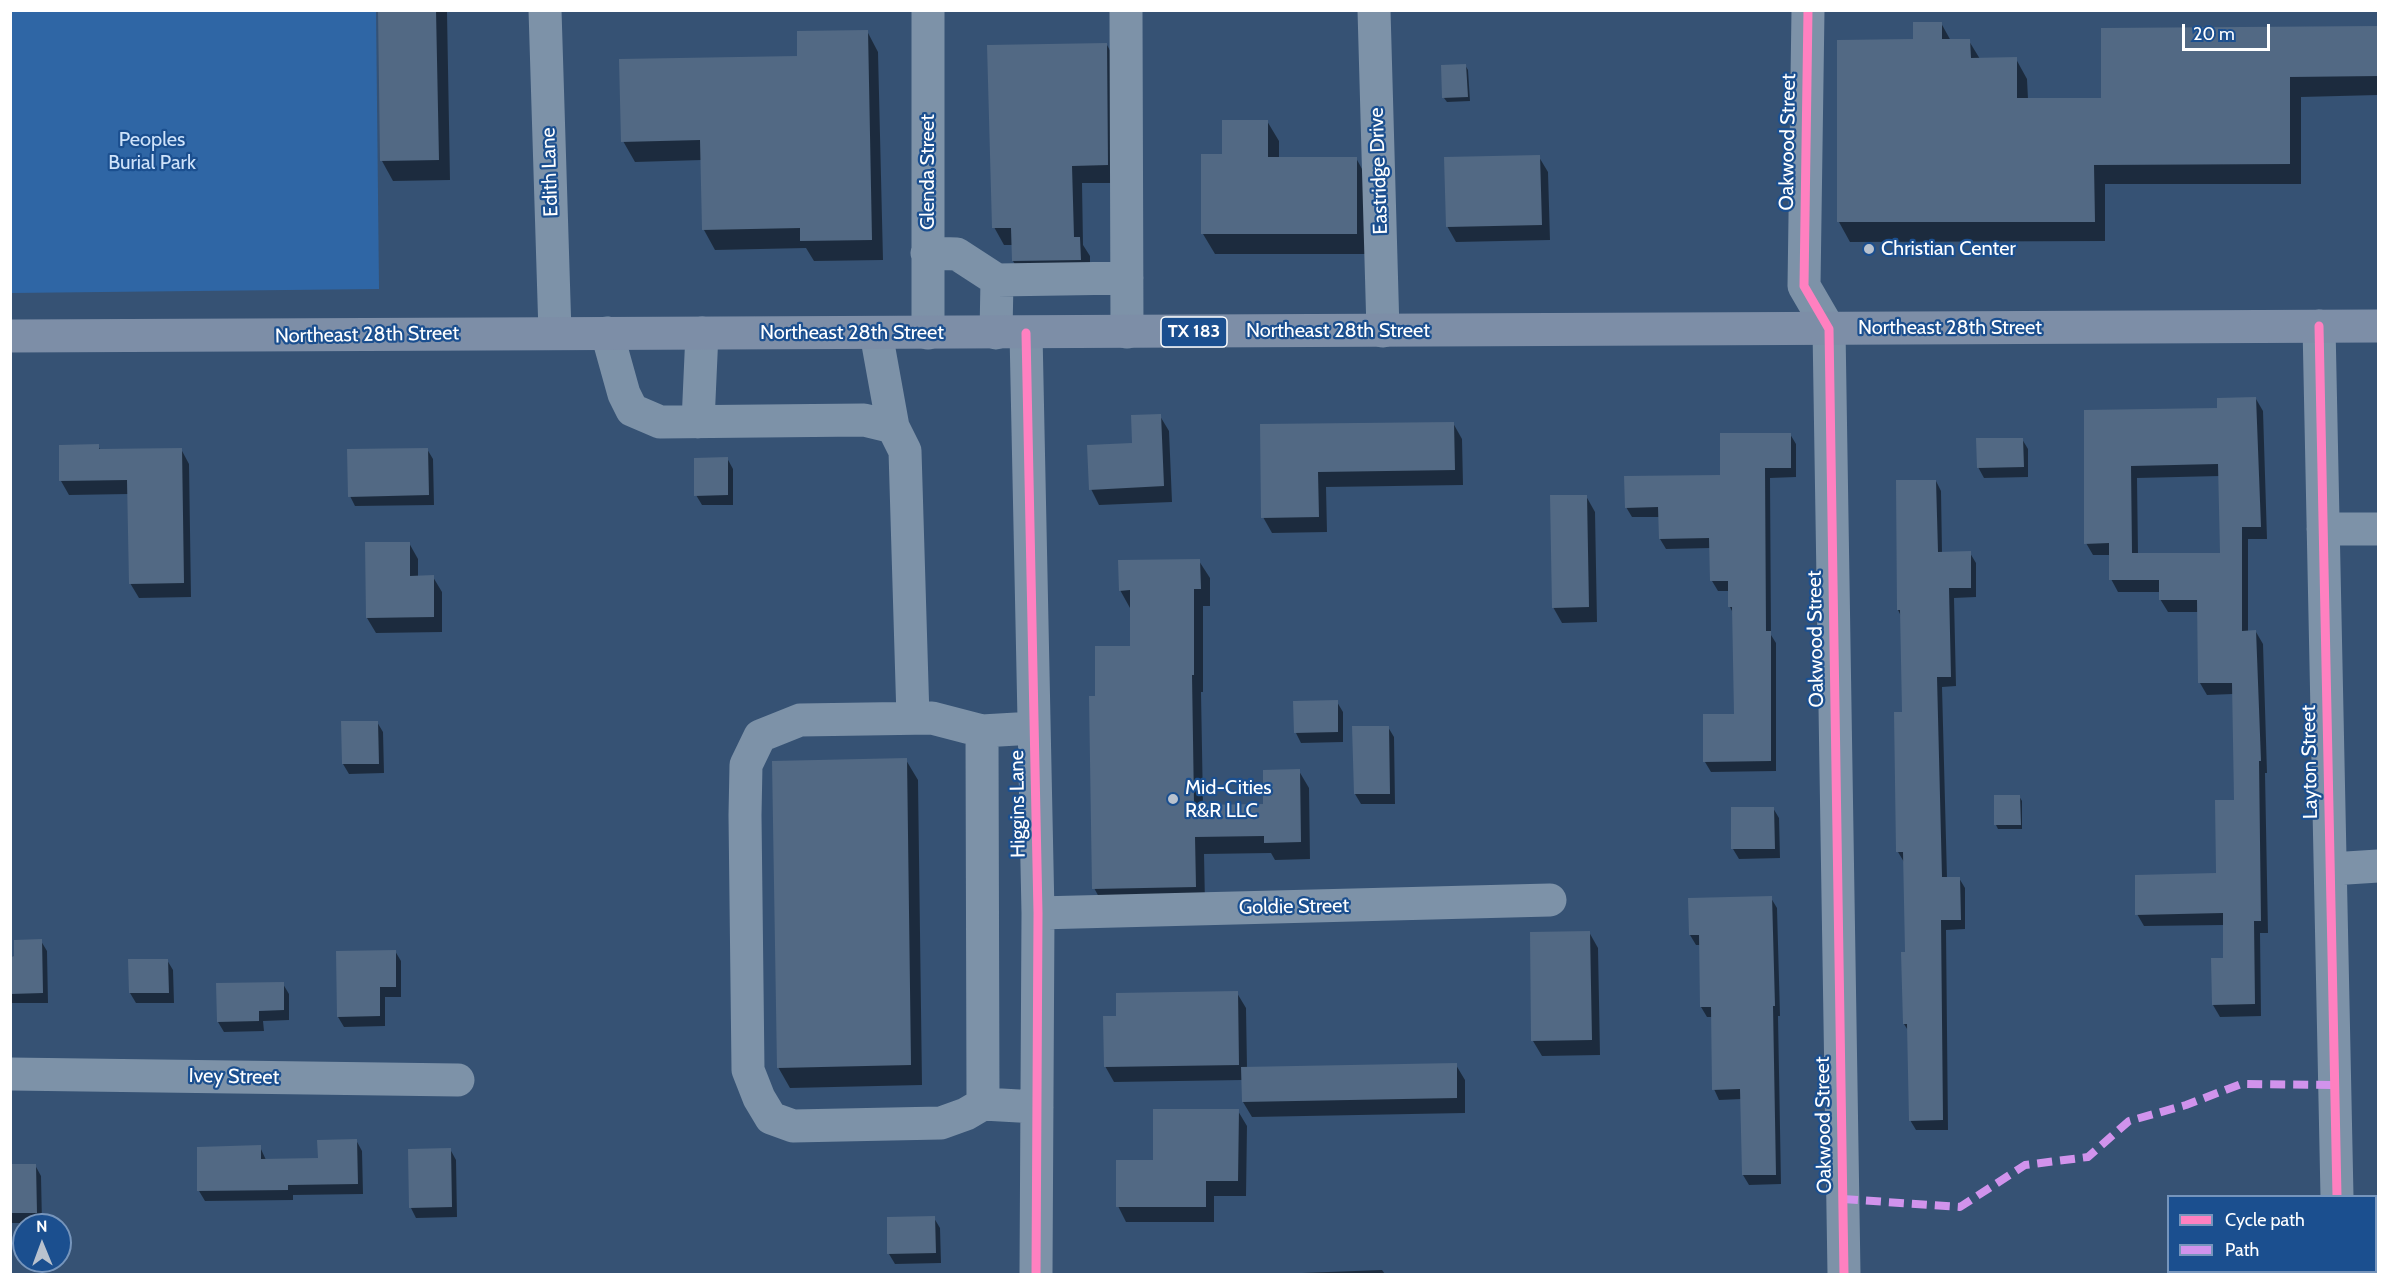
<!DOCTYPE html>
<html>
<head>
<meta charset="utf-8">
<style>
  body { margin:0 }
  #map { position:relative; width:2389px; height:1285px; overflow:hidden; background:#365274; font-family:Cabin,sans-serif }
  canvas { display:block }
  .frame { position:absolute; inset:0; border:12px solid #fff; pointer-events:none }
  .legend { position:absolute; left:2167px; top:1195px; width:210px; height:78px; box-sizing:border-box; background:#1b4f8f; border:2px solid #7695bc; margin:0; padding:8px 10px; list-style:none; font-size:18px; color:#fff }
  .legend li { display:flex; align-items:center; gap:12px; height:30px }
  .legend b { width:30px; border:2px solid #7695bc }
  .north { position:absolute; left:12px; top:1213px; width:60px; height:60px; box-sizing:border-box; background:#1b4f8f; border:2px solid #7695bc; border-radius:50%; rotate:359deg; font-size:16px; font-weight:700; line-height:24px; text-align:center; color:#fff }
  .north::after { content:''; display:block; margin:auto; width:21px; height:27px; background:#b9c2ce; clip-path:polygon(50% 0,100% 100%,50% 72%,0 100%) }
  .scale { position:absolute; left:2182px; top:24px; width:88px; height:27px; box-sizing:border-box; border:3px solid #fff; border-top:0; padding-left:8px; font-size:18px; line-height:21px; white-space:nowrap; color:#fff; -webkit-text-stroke:4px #1b4f8f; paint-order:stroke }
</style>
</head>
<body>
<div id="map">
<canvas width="2389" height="1285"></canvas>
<div class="frame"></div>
<ul class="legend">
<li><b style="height:8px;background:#ff80c0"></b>Cycle path</li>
<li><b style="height:8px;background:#d193ec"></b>Path</li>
</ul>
<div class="north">N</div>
<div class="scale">20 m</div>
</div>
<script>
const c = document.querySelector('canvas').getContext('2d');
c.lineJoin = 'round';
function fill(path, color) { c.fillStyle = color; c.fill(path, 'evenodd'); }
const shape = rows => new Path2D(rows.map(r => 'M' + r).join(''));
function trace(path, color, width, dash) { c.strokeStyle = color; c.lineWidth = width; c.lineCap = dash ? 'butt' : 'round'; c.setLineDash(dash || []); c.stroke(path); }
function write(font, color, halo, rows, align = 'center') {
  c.font = font + ' Cabin,sans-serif'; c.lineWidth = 4.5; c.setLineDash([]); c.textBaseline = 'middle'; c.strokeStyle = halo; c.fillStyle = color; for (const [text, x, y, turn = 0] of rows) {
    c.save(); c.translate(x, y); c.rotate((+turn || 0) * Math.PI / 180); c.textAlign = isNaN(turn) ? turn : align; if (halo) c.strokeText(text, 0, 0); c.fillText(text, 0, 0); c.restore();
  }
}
const green = shape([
  [10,11,376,11,379,289,11,293]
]);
const shadow = shape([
  [379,10,471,10,447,12,450,180,393,181,382,161],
  [1941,23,1951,41,1969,41,1980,59,2016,59,2027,79,2028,99,2103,99,2378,28,2378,95,2301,97,2301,184,2105,184,2105,241,1850,242,1839,222,1914,41],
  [867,31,878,52,883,260,814,261,806,248,715,250,704,230,702,160,635,162,623,141,799,57],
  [1107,45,1117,63,1117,183,1082,183,1083,245,1090,256,1090,277,1023,278,1013,261,1013,245,1004,245,994,227],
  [1465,65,1468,70,1470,101,1447,102,1444,98],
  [1267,121,1279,141,1279,159,1356,158,1367,178,1368,254,1215,254,1203,234,1202,156,1223,156],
  [1539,157,1548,172,1550,240,1456,242,1447,226],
  [2256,399,2263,411,2267,539,2248,539,2248,632,2256,632,2263,644,2267,773,2265,773,2268,933,2260,933,2261,1016,2220,1017,2213,1005,2225,959,2224,925,2144,926,2137,914,2218,875,2235,801,2233,694,2207,695,2200,683,2199,612,2168,612,2160,599,2161,592,2118,592,2111,579,2111,555,2093,555,2086,543,2086,411,2219,409],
  [2220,476,2221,554,2138,554,2137,478],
  [1160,416,1169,431,1172,502,1099,505,1091,489],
  [1453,423,1462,439,1463,485,1326,487,1327,532,1272,533,1263,517,1261,426],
  [1790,434,1796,444,1796,477,1770,478,1771,635,1776,643,1776,771,1711,772,1705,762,1735,715,1733,613,1730,607,1730,591,1718,591,1712,581,1711,548,1666,549,1660,539,1660,517,1632,517,1626,507,1722,476],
  [2022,439,2028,449,2028,477,1984,478,1978,467],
  [98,446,101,451,181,449,189,464,191,597,139,598,130,583,129,494,69,495,61,481],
  [427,449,433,459,434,505,355,506,350,496],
  [727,458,733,469,733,505,702,505,696,495],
  [1936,481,1941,491,1942,553,1970,553,1976,563,1976,597,1954,598,1956,686,1942,687,1947,878,1959,878,1965,888,1965,929,1946,930,1948,1130,1916,1130,1910,1120,1909,1032,1904,1024,1906,953,1904,862,1898,852,1903,713,1901,616,1898,610],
  [1586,496,1595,512,1597,622,1562,623,1553,607],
  [409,543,418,559,418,577,433,577,442,592,442,632,376,633,367,618,366,544],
  [1199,561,1210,578,1210,606,1203,606,1203,692,1201,692,1203,806,1265,805,1299,771,1309,788,1310,859,1275,860,1271,853,1204,854,1205,904,1104,906,1094,888,1096,697,1132,648,1130,608,1120,590],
  [1337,702,1343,712,1343,742,1301,743,1296,733],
  [377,722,383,732,384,773,349,774,343,764],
  [1388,727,1394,737,1395,804,1361,804,1355,794,1354,728],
  [906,760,918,780,922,1085,790,1088,778,1067],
  [2019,796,2022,801,2022,829,1998,829,1996,825],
  [1773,808,1779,818,1780,858,1739,859,1733,849],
  [1771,898,1777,908,1780,1016,1778,1016,1781,1184,1749,1185,1743,1175,1742,1099,1719,1100,1714,1089,1712,1017,1707,1017,1701,1007,1700,945,1696,945,1690,935],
  [1589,932,1598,948,1600,1055,1542,1056,1533,1041],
  [41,941,47,951,48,1003,10,1003,10,958],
  [395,951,401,961,401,997,385,997,385,1026,344,1027,338,1017],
  [167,960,173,970,174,1003,136,1003,130,993,130,961],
  [283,984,289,994,289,1020,263,1021,264,1031,224,1032,218,1022],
  [1237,993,1246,1008,1247,1068,1456,1065,1465,1080,1465,1113,1252,1117,1243,1102,1243,1080,1114,1082,1105,1066,1117,1017],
  [1238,1111,1247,1126,1246,1196,1214,1196,1214,1222,1126,1222,1118,1206,1155,1161],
  [356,1140,362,1151,363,1194,293,1195,293,1200,205,1201,199,1191,198,1148,260,1147,266,1160,319,1160],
  [450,1149,456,1160,457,1217,416,1218,411,1208],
  [35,1165,41,1176,42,1223,10,1223,10,1166],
  [934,1218,940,1228,941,1263,895,1264,889,1254],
  [1382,1270,1385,1274,1275,1274],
  [2217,1272,2267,1272,2267,1274,2218,1274]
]);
const building = shape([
  [378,10,436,10,439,160,380,161],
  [1913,22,1942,22,1942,39,1970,39,1971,58,2017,57,2017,98,2101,98,2101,28,2379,26,2379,76,2290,77,2290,164,2094,165,2095,222,1837,222,1837,40,1913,39],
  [868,30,872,240,800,241,800,228,702,230,700,140,621,142,619,59,797,56,797,31],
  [1107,43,1108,165,1072,166,1074,237,1080,237,1081,260,1012,261,1011,228,992,228,987,45],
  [1466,64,1468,97,1442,98,1441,65],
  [1222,120,1268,120,1268,157,1357,157,1357,234,1201,234,1201,154,1222,154],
  [1540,155,1542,225,1446,227,1444,157],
  [2256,397,2261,527,2242,527,2242,631,2256,630,2261,761,2259,761,2261,921,2254,921,2255,1004,2212,1005,2211,958,2223,958,2223,913,2135,915,2135,875,2216,873,2215,800,2234,800,2232,683,2198,683,2197,600,2159,600,2159,580,2109,580,2109,543,2084,544,2084,410,2217,408,2217,398],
  [2218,464,2220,553,2132,553,2131,466],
  [1161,414,1164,486,1089,490,1087,445,1132,443,1131,415],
  [1454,422,1455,470,1318,472,1319,517,1261,518,1260,424],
  [1720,433,1791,433,1791,468,1765,468,1766,631,1771,631,1771,761,1703,762,1703,714,1734,714,1732,607,1728,607,1728,581,1710,581,1709,538,1659,539,1658,507,1625,508,1624,476,1720,475],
  [1976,438,2023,438,2024,467,1977,468],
  [99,444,99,449,182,448,184,583,129,584,127,480,59,481,59,445],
  [428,448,429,495,348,497,347,449],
  [728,457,728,495,694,496,694,458],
  [1896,480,1936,480,1938,552,1971,551,1971,588,1949,588,1951,677,1937,677,1942,877,1960,877,1961,920,1941,920,1943,1120,1909,1121,1907,1024,1903,1024,1901,952,1905,952,1903,852,1896,852,1894,712,1902,712,1900,610,1897,610],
  [1550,495,1587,495,1589,607,1552,608],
  [365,542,410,542,410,576,434,575,434,617,366,618],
  [1200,559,1201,589,1194,589,1194,675,1192,675,1194,805,1263,804,1263,770,1300,769,1301,842,1264,843,1264,836,1195,837,1196,887,1092,889,1089,696,1095,696,1095,646,1130,646,1130,590,1119,591,1118,560],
  [1338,700,1338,732,1294,733,1293,701],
  [341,721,378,721,379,764,342,764],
  [1352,726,1389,726,1390,794,1354,794],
  [907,758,911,1065,777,1068,772,761],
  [1994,795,2020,795,2021,825,1994,825],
  [1731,807,1774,807,1775,849,1731,849],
  [1772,896,1775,1006,1773,1006,1776,1175,1742,1175,1740,1089,1712,1090,1711,1007,1700,1007,1699,935,1689,935,1688,898],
  [1590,931,1592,1040,1531,1041,1530,932],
  [42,939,43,993,10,994,10,957,14,956,14,940],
  [396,950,396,987,380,987,380,1016,337,1017,336,951],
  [128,959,168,959,169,993,129,993],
  [284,982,284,1010,259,1011,259,1021,217,1022,216,983],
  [1238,991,1239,1065,1104,1067,1103,1016,1116,1016,1116,993],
  [1457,1063,1457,1098,1242,1102,1241,1067],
  [1153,1109,1239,1109,1238,1181,1206,1181,1206,1207,1116,1207,1116,1160,1153,1160],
  [357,1139,358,1184,288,1185,288,1190,197,1191,197,1147,261,1145,261,1159,318,1158,317,1140],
  [451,1148,452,1207,409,1208,408,1149],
  [10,1164,36,1164,37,1213,10,1213],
  [935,1216,936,1253,887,1254,887,1217]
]);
const minor = shape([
  [545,10,555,333],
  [928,10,928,333],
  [1126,10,1127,332],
  [1374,10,1383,331],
  [1808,10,1804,286,1829,329,1844,1274],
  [927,253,957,254,997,280],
  [2319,326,2337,1196],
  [607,333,624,394,632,410,660,422,864,420,893,427,905,451,913,718],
  [876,333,893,427],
  [996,333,997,280,1127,278],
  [1026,333,1038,913,1036,1274],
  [698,422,702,333],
  [2323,529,2378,529],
  [1034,728,982,731,932,718,800,720,760,736,746,765,745,815,748,1070,759,1098,771,1118,793,1126,941,1123,966,1114,983,1104,1037,1107],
  [982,731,983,1104],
  [2331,869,2378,866],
  [1038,913,1550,900],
  [10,1074,458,1080],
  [2339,1272,2339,1274]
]);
const major = shape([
  [10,336,2378,326]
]);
const quiet = shape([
  [1843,1199,1960,1207,2025,1165,2088,1157,2129,1121,2186,1105,2241,1084,2335,1085]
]);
const cycleway = shape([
  [1808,10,1804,286,1829,329,1844,1274],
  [2319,326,2337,1196],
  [1026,333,1038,913,1036,1274]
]);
const markers = [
  [1869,249,6,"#b9c2ce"],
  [1173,799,6,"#b9c2ce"]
];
const shields = [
  [1194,332,66]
];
const shieldNames = [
  ["TX 183",1194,332]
];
const parkNames = [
  ["Peoples",152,140],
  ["Burial Park",152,163]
];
const streetNames = [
  ["Oakwood Street",1788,142,-89],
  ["Eastridge Drive",1379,171,-92],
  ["Edith Lane",550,172,-92],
  ["Glenda Street",928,172,-90],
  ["Northeast 28th Street",1950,328],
  ["Northeast 28th Street",1338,331],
  ["Northeast 28th Street",852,333],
  ["Northeast 28th Street",367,335,-1],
  ["Oakwood Street",1816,639,-91],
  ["Layton Street",2310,762,-91],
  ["Higgins Lane",1018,804,-91],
  ["Goldie Street",1294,907,-1],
  ["Ivey Street",234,1077,1],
  ["Oakwood Street",1824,1125,-91]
];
const poiNames = [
  ["Christian Center",1881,249],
  ["Mid-Cities",1185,788],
  ["R&R LLC",1185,811]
];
fill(green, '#2f66a5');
fill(shadow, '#0007');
fill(building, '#526984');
trace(minor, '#7d92a8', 33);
trace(major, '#7d8ea7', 33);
trace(quiet, '#d193ec', 8, [15, 8]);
trace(cycleway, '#ff80c0', 9);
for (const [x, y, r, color] of markers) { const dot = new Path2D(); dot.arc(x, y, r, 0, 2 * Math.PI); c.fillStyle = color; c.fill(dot); trace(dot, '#1b4f8f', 2); }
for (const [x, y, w] of shields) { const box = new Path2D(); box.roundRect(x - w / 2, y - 15, w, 30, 4.5); c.fillStyle = '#1b4f8f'; c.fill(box); trace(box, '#fff', 1.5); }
write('bold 18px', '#fff', null, shieldNames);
write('20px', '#cfe3fa', '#1b4f8f', parkNames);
write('20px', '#fff', '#1b4f8f', streetNames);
write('20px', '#fff', '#1b4f8f', poiNames, 'left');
</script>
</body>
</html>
